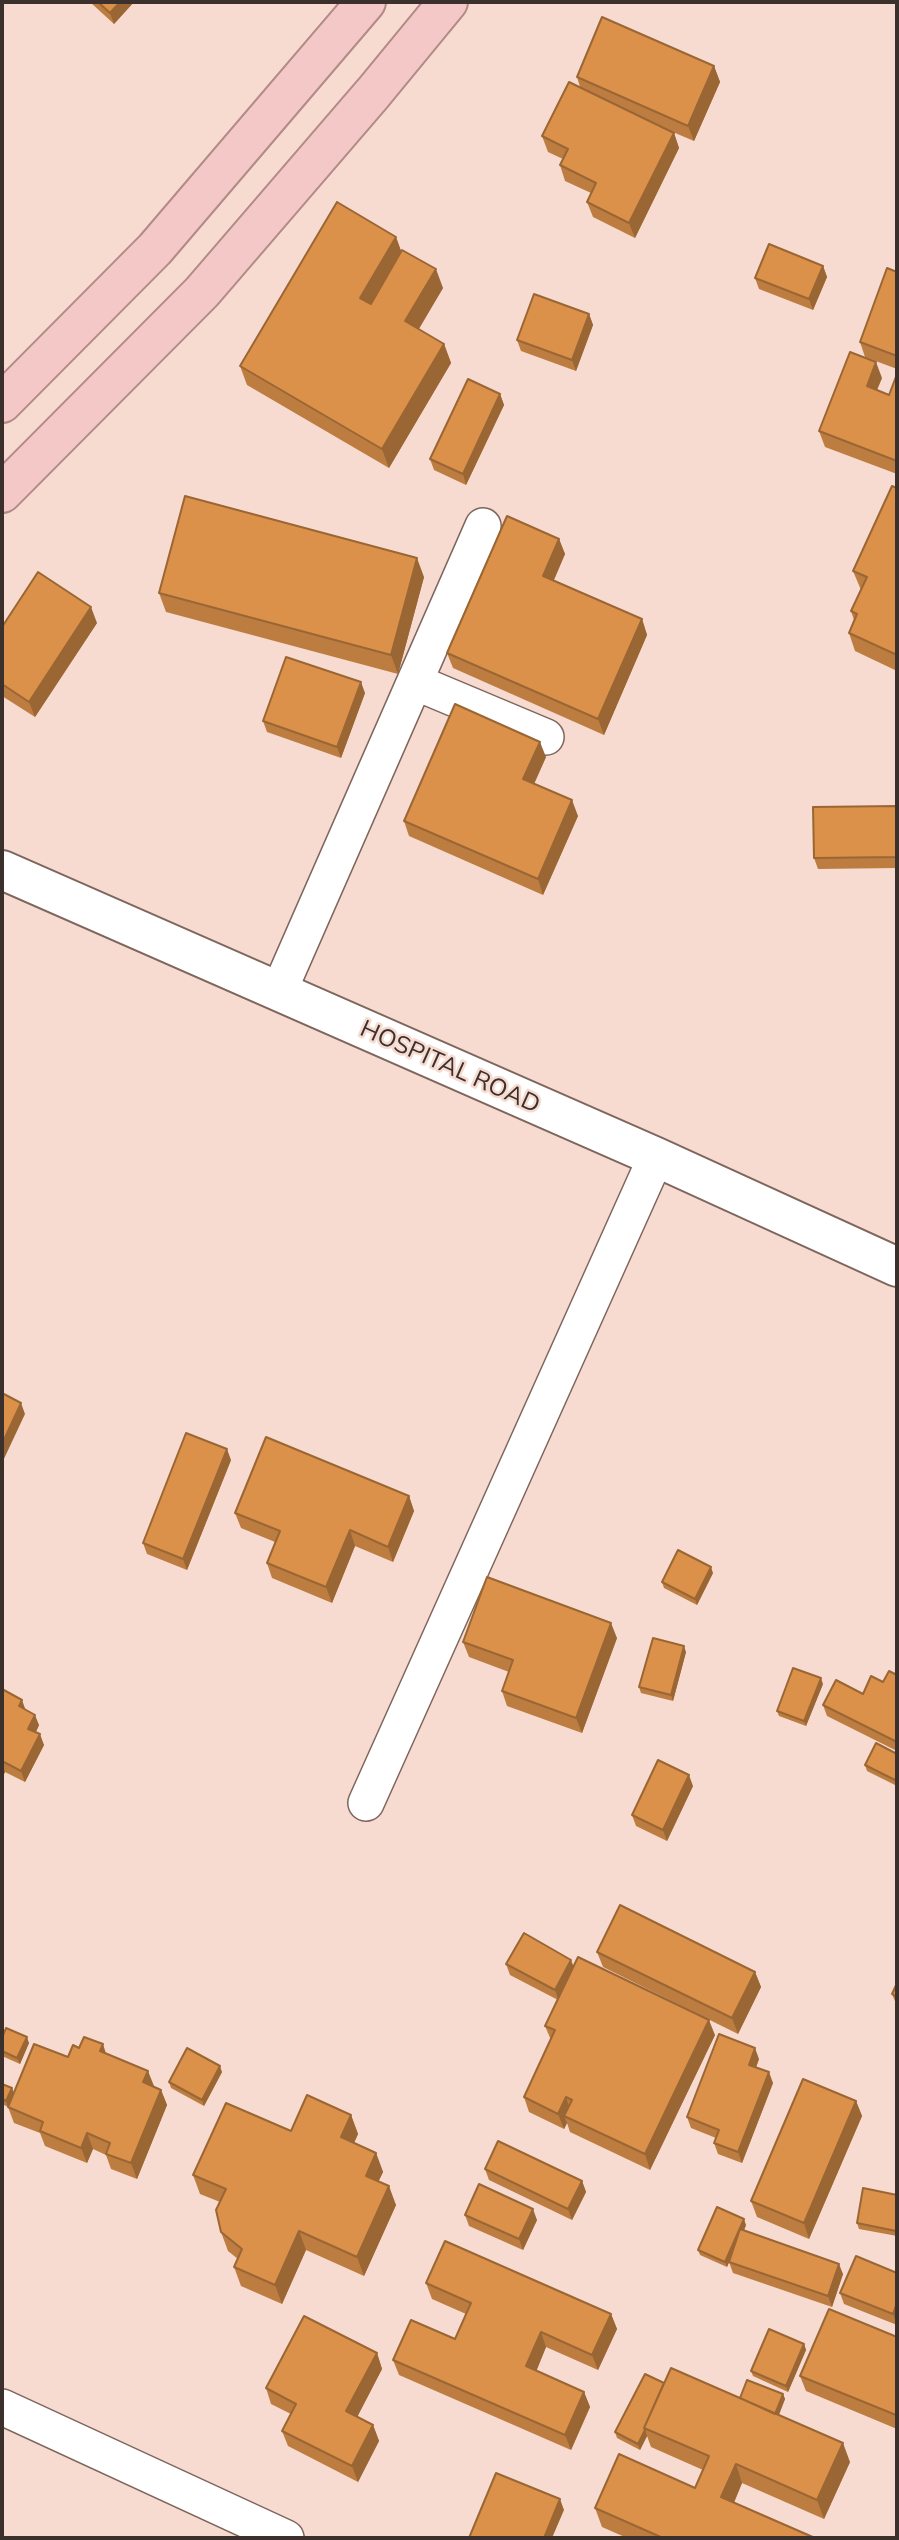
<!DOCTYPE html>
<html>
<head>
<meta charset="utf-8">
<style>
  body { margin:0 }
  #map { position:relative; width:899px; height:2540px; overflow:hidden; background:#f7dbd1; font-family:Mulish,sans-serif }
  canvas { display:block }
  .frame { position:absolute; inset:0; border:4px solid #3b302c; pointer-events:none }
</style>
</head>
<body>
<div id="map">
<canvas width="899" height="2540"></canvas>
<div class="frame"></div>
</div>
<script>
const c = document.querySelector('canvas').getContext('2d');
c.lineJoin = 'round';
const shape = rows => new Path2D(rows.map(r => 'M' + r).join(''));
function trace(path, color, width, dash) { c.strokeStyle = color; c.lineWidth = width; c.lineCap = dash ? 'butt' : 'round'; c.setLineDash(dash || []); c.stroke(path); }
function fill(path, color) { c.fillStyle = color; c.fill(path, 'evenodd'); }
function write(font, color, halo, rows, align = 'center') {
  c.font = font + ' Mulish,sans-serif'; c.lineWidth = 5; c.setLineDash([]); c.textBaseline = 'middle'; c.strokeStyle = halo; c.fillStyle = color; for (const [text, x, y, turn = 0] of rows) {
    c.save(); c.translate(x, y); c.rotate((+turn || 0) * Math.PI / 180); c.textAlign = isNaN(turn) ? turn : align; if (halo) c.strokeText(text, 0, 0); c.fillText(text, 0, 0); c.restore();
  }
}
const minor = shape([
  [415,682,546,737],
  [279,991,483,526],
  [366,1803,656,1157],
  [2,2407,286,2538]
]);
const tertiary = shape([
  [2,870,656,1157,897,1267]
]);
const trunk = shape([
  [2,403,155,249,366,2],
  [2,493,202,292,374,92,448,2]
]);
const wall = shape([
  [90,2,134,2,114,24],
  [714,66,720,82,694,141,661,127,674,133,679,148,635,238,593,217,587,202,591,193,565,181,560,165,563,159,548,152,542,136,580,87,577,77],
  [396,237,401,252,443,288,419,329,444,344,451,363,389,468,247,385,240,366],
  [823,266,827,277,813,310,759,289,755,278],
  [897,272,897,369,865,357,860,342],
  [589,314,593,325,576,371,521,351,517,340],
  [897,374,897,474,825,447,819,431,882,378,877,390,889,395],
  [500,394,504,405,466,485,434,470,430,459],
  [897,488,897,671,855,651,849,633,854,620,851,611,861,590,853,571],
  [559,539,565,554,554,580,642,619,647,635,604,735,453,668,447,653],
  [424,577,398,674,166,612,159,593],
  [97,623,35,717,2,696,2,627],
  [365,693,341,758,267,732,263,721],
  [546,757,534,784,578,816,543,895,409,836,404,821],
  [897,806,897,868,818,869,814,858],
  [231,1460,187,1570,147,1554,143,1543],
  [409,1496,414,1511,393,1562,355,1546,332,1603,272,1578,267,1563,275,1542,241,1528,235,1513],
  [713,1573,697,1605,664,1588,662,1582],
  [617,1638,582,1733,507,1706,502,1691,509,1672,469,1657,463,1642],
  [686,1652,673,1701,641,1693,639,1687],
  [897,1675,897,1751,827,1716,823,1705,863,1694],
  [823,1684,806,1726,779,1716,777,1711],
  [2,1689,26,1710,39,1725,36,1732,44,1745,25,1782,5,1772,2,1778],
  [897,1754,897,1786,867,1771,865,1765],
  [693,1786,667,1841,636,1826,632,1815],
  [597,1952,755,1972,761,1987,738,2034,603,1967],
  [506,1964,574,1966,715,2035,650,2170,570,2132,567,2123,564,2129,529,2112,524,2097,551,2040,545,2026,558,2000,510,1975],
  [897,1983,897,2006,892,1994],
  [2,2038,29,2043,20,2064,2,2056],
  [79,2048,106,2053,154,2087,161,2090,167,2105,137,2179,111,2169,106,2155,93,2149,87,2163,45,2146,40,2133,14,2123,8,2107],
  [759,2059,756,2067,773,2083,742,2163,718,2154,714,2143,716,2138,691,2128,687,2117],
  [222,2072,204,2106,171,2088,169,2082],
  [2,2084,12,2088,14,2094,8,2107,2,2104],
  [856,2101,862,2116,809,2239,757,2217,751,2201],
  [351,2115,358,2134,354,2143,376,2153,383,2172,378,2182,396,2205,364,2276,306,2250,282,2304,241,2286,234,2267,238,2259,228,2251,221,2232,220,2202,200,2194,193,2175,291,2131],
  [485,2169,582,2181,586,2192,572,2220,489,2180],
  [897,2195,897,2236,859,2229,857,2223],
  [465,2215,537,2220,523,2250,469,2226],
  [746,2225,744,2231,843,2274,832,2307,733,2273,729,2262,727,2267,700,2255,698,2250],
  [897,2273,897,2325,844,2304,840,2293],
  [426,2283,611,2314,617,2329,598,2370,546,2347,536,2371,584,2392,590,2407,571,2450,399,2375,393,2360,455,2339,466,2314,432,2299],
  [897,2337,897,2429,806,2391,800,2376],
  [804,2344,806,2350,788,2392,753,2376,751,2371],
  [377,2353,382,2369,357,2417,373,2425,379,2441,358,2482,288,2446,282,2431,291,2414,271,2404,266,2388],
  [664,2383,740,2398,783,2394,785,2399,779,2415,850,2462,824,2519,742,2483,734,2503,815,2538,627,2538,602,2527,595,2508,695,2488,703,2470,651,2447,647,2436,640,2450,617,2438,615,2432]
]);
const shadedWall = shape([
  [120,2,134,2,114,24,110,13],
  [714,66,720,82,694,141,688,126],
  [674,133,679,148,635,238,629,223],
  [396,237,403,256,367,317,360,298],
  [823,266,827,277,813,310,809,299],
  [436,269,443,288,412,340,405,321],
  [589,314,593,325,576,371,572,360],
  [444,344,451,363,389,468,382,449],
  [876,362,882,378,872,401,867,386],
  [500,394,504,405,466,485,463,474],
  [559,539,565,554,549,591,543,576],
  [417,558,424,577,398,674,391,655],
  [91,607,97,623,35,717,29,702],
  [642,619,647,635,604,735,598,719],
  [361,682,365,693,341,758,337,747],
  [540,742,546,757,529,795,523,779],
  [572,800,578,816,543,895,538,879],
  [21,1403,25,1414,2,1463,2,1444],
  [227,1449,231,1460,187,1570,183,1559],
  [409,1496,414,1511,393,1562,388,1547],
  [350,1530,355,1546,332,1603,326,1587],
  [711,1567,713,1573,697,1605,695,1599],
  [611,1623,617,1638,582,1733,576,1718],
  [684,1646,686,1652,673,1701,671,1695],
  [821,1678,823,1684,806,1726,804,1721],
  [22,1700,26,1711,19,1706],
  [35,1715,39,1725,32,1740,28,1729],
  [40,1734,44,1745,25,1782,21,1771],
  [2,1763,5,1772,2,1778],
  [689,1775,693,1786,667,1841,663,1830],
  [571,1960,575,1970,559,2001,555,1990],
  [755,1972,761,1987,738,2034,732,2018],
  [709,2020,715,2035,650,2170,645,2154],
  [27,2037,29,2043,20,2064,17,2058],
  [103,2044,108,2060,100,2051],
  [755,2048,759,2059,753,2076,749,2065],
  [220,2066,222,2072,204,2106,202,2100],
  [148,2071,154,2086,149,2098,143,2082],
  [769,2072,773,2083,742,2163,738,2152],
  [12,2088,14,2094,8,2107,6,2101],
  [161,2090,167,2105,137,2179,131,2163],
  [566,2097,571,2113,564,2116,567,2123,564,2129,558,2114],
  [856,2101,862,2116,809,2239,804,2223],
  [351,2115,358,2134,348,2156,341,2137],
  [87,2133,93,2149,87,2163,81,2148],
  [376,2153,383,2172,372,2195,366,2176],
  [582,2181,586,2192,572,2220,568,2209],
  [389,2186,396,2205,364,2276,357,2257],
  [533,2209,537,2220,523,2250,519,2239],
  [744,2219,746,2225,727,2267,725,2262],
  [299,2231,306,2250,282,2304,275,2285],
  [839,2264,843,2274,832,2307,828,2296],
  [897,2303,897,2325,893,2314],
  [611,2314,617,2329,598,2370,592,2355],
  [541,2332,546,2347,532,2382,526,2366],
  [804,2344,806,2350,788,2392,786,2386],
  [377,2353,382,2369,352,2427,346,2411],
  [584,2392,590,2407,571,2450,565,2435],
  [783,2394,785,2399,777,2419,775,2414],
  [373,2425,379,2441,358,2482,352,2466],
  [645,2430,647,2436,640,2450,638,2444],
  [843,2443,850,2462,824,2519,817,2500],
  [736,2464,742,2483,728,2516,721,2497],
  [560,2499,564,2510,552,2538,544,2538]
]);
const building = shape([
  [98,2,120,2,110,13,98,2],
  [602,17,714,66,688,126,577,77,602,17],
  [569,82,674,133,629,223,587,202,596,183,560,165,568,149,542,136,569,82],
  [337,202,396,237,360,298,371,304,402,250,436,269,405,321,444,344,382,449,240,366,337,202],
  [769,244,823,266,809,299,755,278,769,244],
  [887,268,897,272,897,356,860,342,887,268],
  [534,294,589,314,572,360,517,340,534,294],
  [850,352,876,362,867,386,889,395,897,374,897,461,819,431,850,352],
  [468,379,500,394,463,474,430,459,468,379],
  [892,486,897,488,897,655,849,633,857,614,851,611,867,577,853,571,892,486],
  [185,496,417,558,391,655,159,593,185,496],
  [507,516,559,539,543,576,642,619,598,719,447,653,507,516],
  [38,572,91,607,29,702,2,684,2,627,38,572],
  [286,657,361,682,337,747,263,721,286,657],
  [455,704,540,742,523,779,572,800,538,879,404,821,455,704],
  [897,806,897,857,814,858,813,807,897,806],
  [2,1393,21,1403,2,1444,2,1393],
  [186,1433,227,1449,183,1559,143,1543,186,1433],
  [266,1437,409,1496,388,1547,350,1530,326,1587,267,1563,280,1531,235,1513,266,1437],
  [678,1550,711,1567,695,1599,662,1582,678,1550],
  [487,1577,611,1623,576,1718,502,1691,513,1660,463,1642,487,1577],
  [653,1638,684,1646,671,1695,639,1687,653,1638],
  [793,1668,821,1678,804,1721,777,1711,793,1668],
  [889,1671,897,1675,897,1742,823,1705,836,1680,863,1694,871,1676,883,1682,889,1671],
  [2,1689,22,1700,19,1706,35,1715,28,1729,40,1734,21,1771,2,1761,2,1689],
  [876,1743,897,1754,897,1776,895,1780,865,1765,876,1743],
  [658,1760,689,1775,663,1830,632,1815,658,1760],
  [620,1905,755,1972,732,2018,597,1952,620,1905],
  [524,1933,571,1960,555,1990,506,1964,524,1933],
  [578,1957,709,2020,645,2154,564,2116,572,2100,566,2097,558,2114,524,2097,555,2030,545,2026,578,1957],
  [897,1983,897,1997,892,1994,897,1983],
  [6,2028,27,2037,17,2058,2,2051,2,2038,6,2028],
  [719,2034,755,2048,749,2065,769,2072,738,2152,714,2143,719,2130,687,2117,719,2034],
  [84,2037,103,2044,100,2051,148,2071,143,2082,161,2090,131,2163,106,2154,110,2143,87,2133,81,2148,40,2131,43,2122,8,2107,34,2044,68,2057,73,2045,79,2048,84,2037],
  [187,2048,220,2066,202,2100,169,2082,187,2048],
  [803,2079,856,2101,804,2223,751,2201,803,2079],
  [2,2084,12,2088,6,2101,2,2099,2,2084],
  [307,2095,351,2115,341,2137,376,2153,366,2176,389,2186,357,2257,299,2231,275,2285,234,2267,242,2249,221,2232,216,2210,226,2189,193,2175,226,2103,291,2131,307,2095],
  [498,2141,582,2181,568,2209,485,2169,498,2141],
  [479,2184,533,2209,519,2239,465,2215,479,2184],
  [863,2188,897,2195,897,2224,896,2231,857,2223,863,2188],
  [717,2207,744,2219,725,2262,698,2250,717,2207],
  [740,2229,839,2264,828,2296,729,2262,740,2229],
  [445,2241,611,2314,592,2355,541,2332,526,2366,584,2392,565,2435,393,2360,411,2320,455,2339,471,2303,426,2283,445,2241],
  [856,2256,897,2273,897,2303,893,2314,840,2293,856,2256],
  [829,2309,897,2337,896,2415,800,2376,829,2309],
  [304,2316,377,2353,346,2411,373,2425,352,2466,282,2431,296,2404,266,2388,304,2316],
  [769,2329,804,2344,786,2386,751,2371,769,2329],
  [671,2368,843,2443,817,2500,736,2464,721,2497,815,2538,663,2538,595,2508,619,2454,695,2488,709,2456,644,2428,671,2368],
  [645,2374,664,2383,644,2428,645,2430,638,2444,615,2432,645,2374],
  [747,2380,783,2394,775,2414,740,2398,747,2380],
  [496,2473,560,2499,544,2538,469,2538,496,2473]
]);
const streetNames = [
  ["HOSPITAL ROAD",450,1067,24]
];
trace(minor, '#7e665c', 38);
trace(tertiary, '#7e665c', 42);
trace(trunk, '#b28a87', 42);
trace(minor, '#fff', 35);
trace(tertiary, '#fff', 38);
trace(trunk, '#f4c8c6', 38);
fill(wall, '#bd7d40');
fill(shadedWall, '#9a6634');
fill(building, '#dc914a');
trace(building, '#9a6634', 2);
write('24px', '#3b302c', '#f7dbd1', streetNames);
</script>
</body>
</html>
